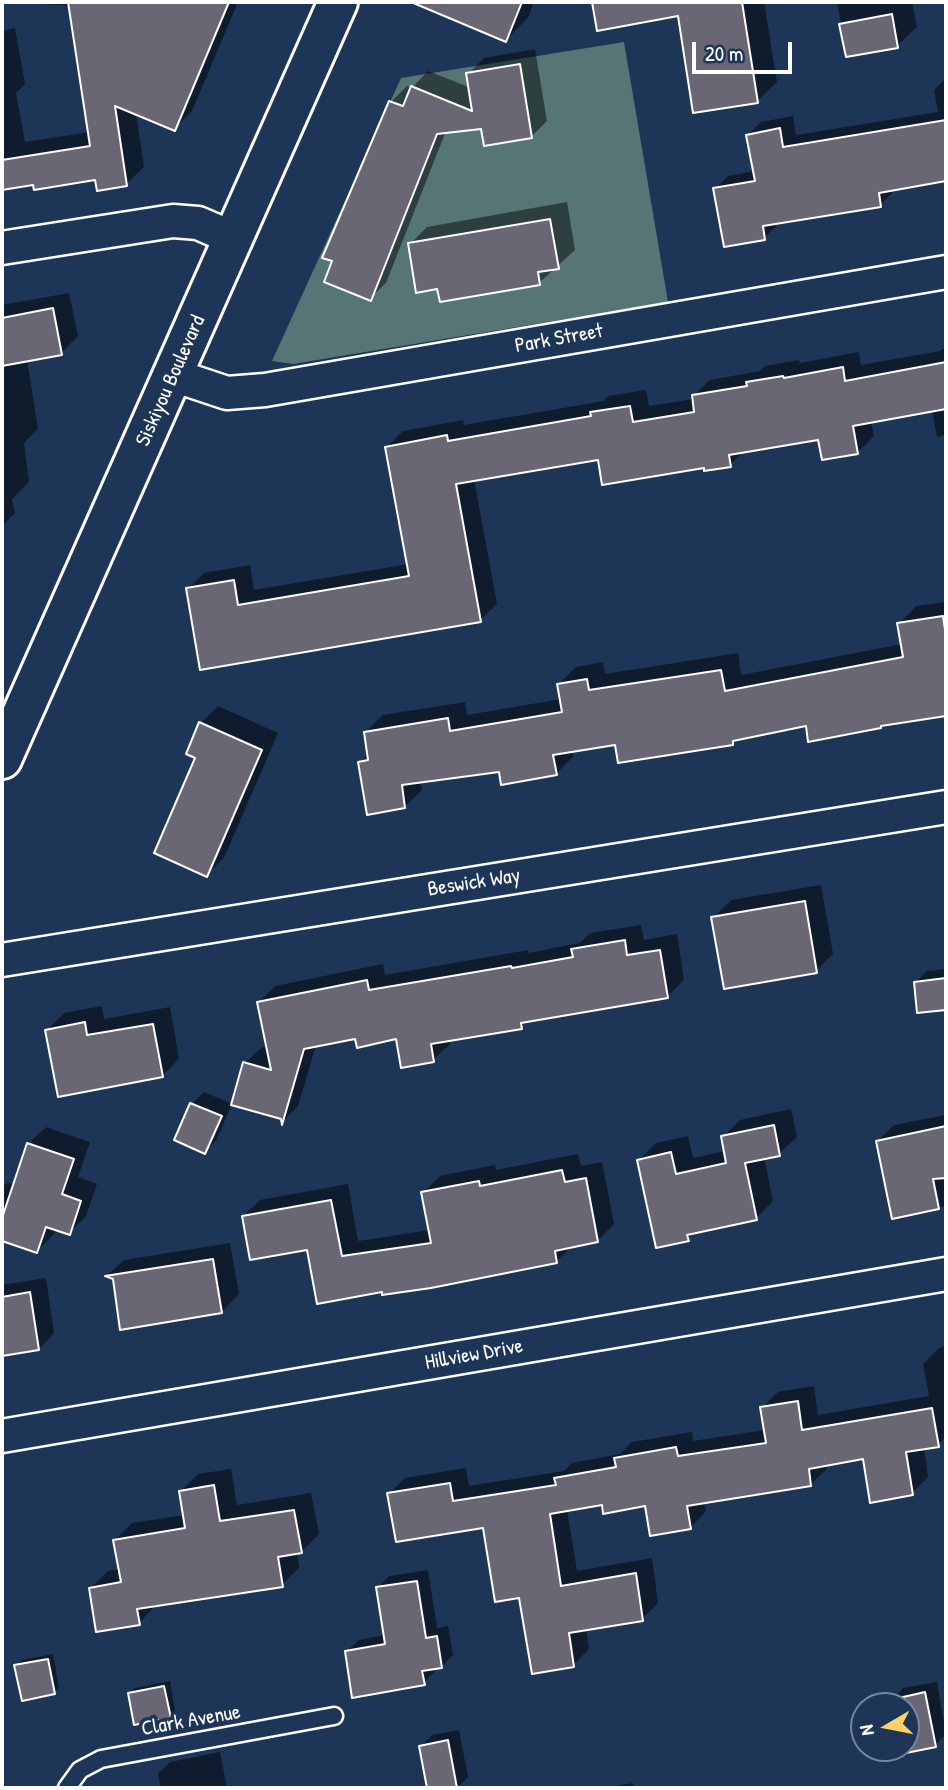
<!DOCTYPE html>
<html>
<head>
<meta charset="utf-8">
<style>
  body { margin:0 }
  #map { position:relative; width:948px; height:1790px; overflow:hidden; background:#1d3557; font-family:"Patrick Hand",sans-serif }
  canvas { display:block }
  .frame { position:absolute; inset:0; border:4px solid #fff; pointer-events:none }
  .north { position:absolute; left:850px; top:1692px; width:70px; height:70px; box-sizing:border-box; background:#1d3557; border:2px solid #77869a; border-radius:50%; rotate:260deg; font-size:19px; font-weight:700; line-height:28px; text-align:center; color:#fff }
  .north::after { content:''; display:block; margin:auto; width:24px; height:32px; background:#ffd166; clip-path:polygon(50% 0,100% 100%,50% 72%,0 100%) }
  .scale { position:absolute; left:692px; top:42px; width:100px; height:32px; box-sizing:border-box; border:4px solid #fff; border-top:0; padding-left:9px; font-size:21px; line-height:24px; white-space:nowrap; color:#fff; -webkit-text-stroke:5px #1d3557; paint-order:stroke }
</style>
</head>
<body>
<div id="map">
<canvas width="948" height="1790"></canvas>
<div class="frame"></div>
<div class="north">N</div>
<div class="scale">20 m</div>
</div>
<script>
const c = document.querySelector('canvas').getContext('2d');
c.lineJoin = 'round';
function fill(path, color) { c.fillStyle = color; c.fill(path, 'evenodd'); }
const shape = rows => new Path2D(rows.map(r => 'M' + r).join(''));
function trace(path, color, width, dash) { c.strokeStyle = color; c.lineWidth = width; c.lineCap = dash ? 'butt' : 'round'; c.setLineDash(dash || []); c.stroke(path); }
function write(font, color, halo, rows, align = 'center') {
  c.font = font + ' "Patrick Hand",sans-serif'; c.lineWidth = 7; c.setLineDash([]); c.textBaseline = 'middle'; c.strokeStyle = halo; c.fillStyle = color; for (const [text, x, y, turn = 0] of rows) {
    c.save(); c.translate(x, y); c.rotate((+turn || 0) * Math.PI / 180); c.textAlign = isNaN(turn) ? turn : align; if (halo) c.strokeText(text, 0, 0); c.fillText(text, 0, 0); c.restore();
  }
}
const green = shape([
  [624,42,668,302,293,364,272,361,401,78]
]);
const shadow = shape([
  [2,2,238,2,192,111,174,129,136,113,144,167,126,184,97,178,35,183,2,189,2,31,15,28,25,84,16,93,25,142,90,132,122,8],
  [455,2,534,2,528,18,506,40,449,17],
  [594,2,764,2,777,82,757,101,680,14,599,29],
  [837,2,912,2,917,27,897,46,847,55],
  [535,49,547,121,531,137,482,127,446,131,386,283,370,298,391,102,407,86,412,88,428,71,471,88,468,74,484,58],
  [946,78,946,179,893,189,893,192,880,205,777,222,777,225,764,238,715,189,728,176,755,171,748,135,761,122,793,116,796,135,938,112,934,90],
  [567,202,575,250,539,283,439,287,410,244,427,227],
  [69,293,78,336,61,353,27,359,38,429,24,443,29,482,12,499,15,513,2,526,2,305],
  [946,347,946,435,937,437,932,409,871,421,874,436,858,452,819,438,744,451,730,465,705,466,600,458,474,479,497,604,480,620,201,668,188,589,204,573,250,565,254,590,409,564,387,447,403,431,463,420,464,425,604,401,608,396,646,390,649,406,694,399,693,396,710,380,760,371,765,366,799,360,800,363,859,352,861,365,940,351],
  [946,602,946,714,883,724,807,724,738,738,732,743,617,743,572,750,573,757,556,774,501,770,420,781,422,790,404,807,360,762,369,754,366,732,383,715,465,702,467,715,561,699,559,684,576,667,603,662,605,674,738,653,741,675,902,644,899,624,916,606],
  [218,706,278,733,224,858,206,875,197,757,201,723],
  [821,885,833,954,816,971,713,918,731,900],
  [641,925,644,940,677,934,684,980,668,996,528,1020,521,1027,449,1039,450,1044,433,1060,398,1037,356,1037,316,1045,298,1106,283,1121,245,1063,262,1047,268,1048,259,1002,275,986,383,964,385,975,528,950,528,953,580,943,590,933],
  [946,969,946,1008,919,1011,915,983,927,971],
  [102,1006,104,1019,170,1007,179,1059,162,1076,47,1030,64,1013],
  [204,1092,232,1104,216,1141,204,1152,176,1140,192,1104],
  [791,1109,797,1137,779,1154,764,1157,773,1201,756,1218,696,1231,688,1239,639,1160,656,1143,688,1136,693,1158,726,1151,723,1137,740,1120],
  [946,1115,946,1206,894,1217,878,1141,894,1125],
  [46,1127,90,1142,78,1177,97,1184,86,1216,69,1233,56,1229,54,1234,37,1251,2,1239,2,1188,8,1182,15,1185,28,1144],
  [578,1154,581,1166,602,1162,614,1224,597,1241,572,1246,556,1262,383,1290,308,1248,243,1216,260,1200,348,1184,358,1241,430,1230,423,1192,440,1176,495,1165,496,1170],
  [230,1243,239,1294,222,1312,108,1275,124,1260],
  [46,1278,54,1333,39,1349,2,1354,2,1285],
  [946,1346,946,1437,938,1445,924,1447,928,1477,912,1493,865,1457,826,1464,827,1469,810,1485,704,1502,706,1511,690,1528,647,1504,603,1503,567,1510,577,1571,652,1558,658,1603,642,1619,586,1628,589,1649,573,1665,521,1596,485,1526,389,1494,405,1478,466,1468,469,1486,564,1471,572,1463,620,1454,632,1442,692,1432,693,1441,765,1430,762,1408,778,1392,814,1386,818,1415,929,1396,923,1364,939,1348],
  [231,1469,237,1505,311,1493,319,1534,301,1552,297,1552,299,1568,282,1585,156,1605,139,1623,91,1588,108,1571,120,1569,115,1540,132,1523,185,1515,181,1491,198,1474],
  [428,1570,437,1628,448,1626,453,1655,441,1667,435,1668,435,1671,424,1683,347,1651,359,1640,385,1635,378,1588,389,1576],
  [53,1654,59,1687,54,1693,16,1666,22,1660],
  [170,1681,175,1711,170,1717,130,1693,135,1688],
  [937,1682,946,1734,935,1745,902,1752,902,1748,906,1748,906,1706,893,1706,892,1700,903,1688],
  [459,1730,468,1777,457,1788,429,1788,420,1747,432,1735],
  [220,1752,227,1788,161,1788,158,1774,170,1762],
  [633,1783,634,1788,605,1788],
  [336,1786,336,1788,318,1788]
]);
const building = shape([
  [68,2,229,2,175,131,115,106,127,186,97,191,95,180,34,190,33,185,2,190,2,160,90,146,68,2],
  [411,2,522,2,506,42,411,2],
  [592,2,742,2,758,103,693,113,678,16,597,31,592,2],
  [892,14,898,48,846,57,839,24,892,14],
  [520,64,532,138,484,146,481,129,437,134,371,301,324,282,332,261,322,258,389,101,403,106,411,86,472,111,466,73,520,64],
  [946,120,946,181,879,193,881,207,763,226,765,240,724,247,713,188,755,181,746,135,780,128,783,147,946,120],
  [550,219,559,269,538,272,540,285,440,302,437,289,416,293,408,243,550,219],
  [53,308,62,355,2,366,2,318,53,308],
  [946,362,946,409,853,426,858,454,822,460,818,440,729,455,731,467,704,471,704,468,602,485,598,460,456,484,481,622,200,670,186,588,234,580,238,605,409,576,385,447,447,435,448,441,591,416,590,412,630,406,633,422,694,412,692,395,747,386,746,382,783,376,784,378,843,367,845,381,946,362],
  [943,616,946,636,946,716,881,726,881,728,808,742,806,726,733,741,733,745,618,763,615,745,553,755,557,775,501,785,499,772,402,785,405,808,367,815,358,762,368,760,364,732,448,718,450,731,562,712,557,684,587,679,589,690,721,670,725,691,903,657,897,623,943,616],
  [199,722,262,750,207,877,154,853,195,758,186,754,199,722],
  [805,901,817,973,724,989,711,917,805,901],
  [625,940,627,955,660,950,668,998,521,1023,522,1029,431,1044,434,1062,401,1068,396,1039,357,1048,355,1039,304,1049,282,1125,281,1119,231,1105,243,1062,271,1070,257,1002,367,980,369,990,511,966,512,968,573,957,571,949,625,940],
  [946,978,946,1010,917,1013,914,982,946,978],
  [85,1022,87,1035,153,1024,163,1077,58,1097,45,1030,85,1022],
  [190,1103,222,1116,205,1154,174,1140,190,1103],
  [774,1125,780,1156,745,1163,757,1220,687,1235,689,1241,656,1248,637,1160,671,1152,676,1174,726,1163,721,1136,774,1125],
  [946,1126,946,1178,933,1179,939,1209,892,1219,876,1141,946,1126],
  [27,1143,74,1159,62,1194,81,1201,70,1235,46,1227,37,1253,2,1241,2,1218,27,1143],
  [562,1170,565,1182,586,1178,598,1242,555,1251,557,1263,431,1288,382,1295,382,1292,317,1304,307,1250,250,1260,242,1216,331,1200,342,1256,431,1243,421,1192,479,1181,480,1186,562,1170],
  [213,1259,222,1313,120,1330,113,1279,105,1276,213,1259],
  [30,1292,39,1350,2,1356,2,1297,30,1292],
  [798,1401,802,1430,932,1408,939,1447,906,1452,913,1495,870,1503,863,1459,809,1469,811,1486,687,1506,691,1529,650,1536,645,1506,603,1514,602,1505,550,1514,561,1586,636,1573,643,1621,569,1633,574,1667,532,1674,519,1598,495,1602,483,1528,396,1542,387,1493,450,1483,453,1501,556,1485,554,1478,616,1467,614,1458,676,1447,678,1456,766,1443,760,1407,798,1401],
  [214,1485,220,1521,294,1510,302,1553,278,1557,283,1587,137,1609,140,1625,96,1632,89,1588,121,1582,113,1540,185,1528,179,1491,214,1485],
  [417,1581,426,1638,437,1636,442,1668,422,1671,425,1685,352,1698,345,1651,385,1644,376,1587,417,1581],
  [48,1659,55,1694,22,1701,14,1665,48,1659],
  [164,1686,171,1718,134,1725,128,1693,164,1686],
  [925,1692,936,1747,901,1754,900,1748,906,1748,906,1706,891,1706,890,1700,925,1692],
  [448,1740,457,1788,427,1788,419,1746,448,1740]
]);
const lane = shape([
  [67,1788,80,1770,101,1759,334,1716]
]);
const street = shape([
  [2,248,173,221,198,223,233,238],
  [173,375,227,393,265,390,946,272],
  [2,960,946,807],
  [2,1436,946,1274]
]);
const secondary = shape([
  [2,759,338,2]
]);
const streetNames = [
  ["Park Street",559,339,-10],
  ["Siskiyou Boulevard",171,381,-66],
  ["Beswick Way",474,883,-9],
  ["Hillview Drive",474,1355,-10],
  ["Clark Avenue",191,1721,-10]
];
fill(green, '#557675');
fill(shadow, '#0007');
fill(building, '#6a6774');
trace(building, '#fff', 2);
trace(lane, '#fff', 21);
trace(street, '#fff', 37);
trace(secondary, '#fff', 44);
trace(lane, '#1d3557', 16);
trace(street, '#1d3557', 32);
trace(secondary, '#1d3557', 38);
write('21px', '#fff', '#1d3557', streetNames);
</script>
</body>
</html>
